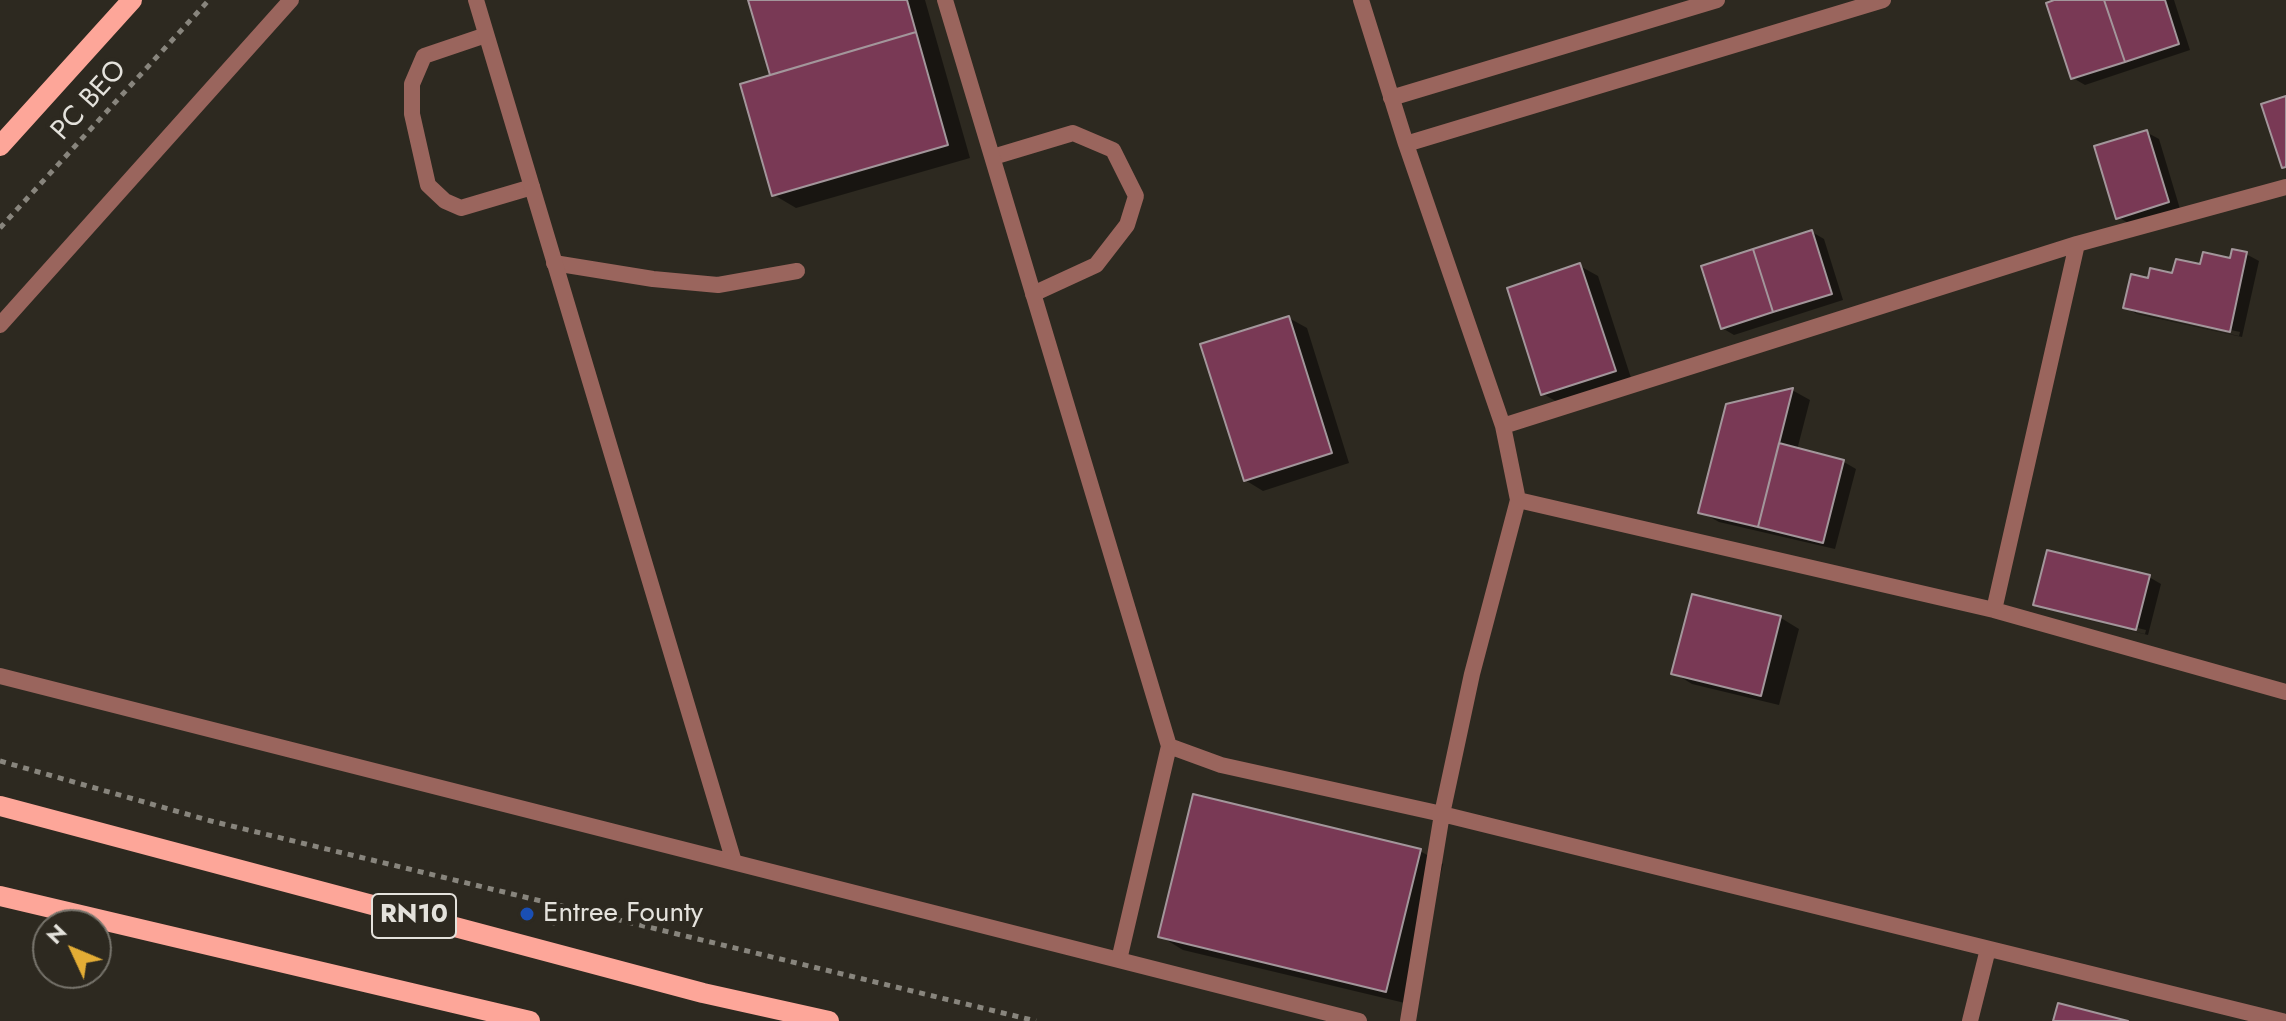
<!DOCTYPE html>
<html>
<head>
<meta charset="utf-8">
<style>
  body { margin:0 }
  #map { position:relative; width:2286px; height:1021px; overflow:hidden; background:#2d2920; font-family:Jost,sans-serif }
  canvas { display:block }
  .north { position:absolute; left:32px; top:909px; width:80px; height:80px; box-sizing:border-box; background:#2d2920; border:2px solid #76736b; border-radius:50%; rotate:314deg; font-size:22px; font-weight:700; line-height:32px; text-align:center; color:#e4e2dc }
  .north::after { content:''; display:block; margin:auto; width:28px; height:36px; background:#e4ad35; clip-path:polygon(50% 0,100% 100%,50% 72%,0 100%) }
</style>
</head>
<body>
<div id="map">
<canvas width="2286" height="1021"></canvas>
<div class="north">N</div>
</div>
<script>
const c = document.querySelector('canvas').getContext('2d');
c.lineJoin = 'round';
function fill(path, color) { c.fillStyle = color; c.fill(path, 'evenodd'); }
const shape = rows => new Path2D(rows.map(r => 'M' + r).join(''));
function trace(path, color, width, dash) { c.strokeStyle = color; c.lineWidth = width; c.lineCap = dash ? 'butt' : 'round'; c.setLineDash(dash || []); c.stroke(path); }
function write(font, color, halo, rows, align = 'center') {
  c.font = font + ' Jost,sans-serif'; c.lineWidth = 8; c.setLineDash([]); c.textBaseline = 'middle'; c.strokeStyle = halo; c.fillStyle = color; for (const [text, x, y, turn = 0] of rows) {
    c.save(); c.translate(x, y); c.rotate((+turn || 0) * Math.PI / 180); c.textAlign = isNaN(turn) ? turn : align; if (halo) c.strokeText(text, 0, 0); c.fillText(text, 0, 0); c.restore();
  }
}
const shadow = shape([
  [750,0,925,0,970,158,796,208,774,195,772,77],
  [2060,0,2174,0,2190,50,2085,85,2073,78],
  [2146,132,2159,139,2180,209,2130,224,2118,217],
  [1812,232,1824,239,1843,300,1734,335,1722,328],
  [2246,254,2259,261,2242,337,2137,314,2125,307,2150,280,2231,260],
  [2136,309,2240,332,2239,336,2136,313],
  [1580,266,1598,276,1632,381,1561,404,1543,394],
  [1289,318,1307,328,1349,463,1263,491,1245,480],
  [1792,390,1810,400,1797,450,1844,462,1856,469,1835,549,1719,522,1701,512],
  [2149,577,2161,584,2148,635,2046,610,2145,634,2146,630,2046,606,2046,610,2036,604],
  [1693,597,1781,618,1799,629,1779,705,1692,684,1674,673],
  [1420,851,1443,864,1409,1004,1183,950,1160,936]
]);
const building = shape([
  [748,0,907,0,916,32,770,75,748,0],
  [2054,0,2104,0,2125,62,2071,79,2046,3,2054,0],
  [2104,0,2165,0,2179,44,2125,62,2104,0],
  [916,32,948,145,772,196,740,84,916,32],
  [2286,96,2286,167,2282,168,2261,104,2286,96],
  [2147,130,2169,202,2116,219,2094,146,2147,130],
  [1812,230,1832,294,1773,312,1753,249,1812,230],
  [1753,249,1773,312,1721,329,1701,266,1753,249],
  [2232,249,2247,252,2230,332,2123,308,2131,274,2148,278,2150,268,2172,273,2176,259,2200,264,2203,252,2230,258,2232,249],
  [1580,263,1616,371,1541,395,1507,288,1580,263],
  [1289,316,1332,453,1244,481,1200,344,1289,316],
  [1793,388,1758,527,1698,513,1726,404,1793,388],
  [1779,443,1844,460,1823,543,1758,527,1779,443],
  [2047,550,2150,575,2136,630,2033,605,2047,550],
  [1692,594,1781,616,1761,696,1671,674,1692,594],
  [1193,794,1421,849,1386,992,1158,937,1193,794],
  [2058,1003,2128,1021,2053,1021,2058,1003]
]);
const path = shape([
  [0,228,209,0],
  [0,761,211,821,1036,1021],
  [552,925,556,906]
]);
const service = shape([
  [486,35,424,56,412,84,412,114,428,185,445,201,461,208,532,187],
  [993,157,1073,133,1113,150,1136,196,1127,225,1096,265,1033,294],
  [554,263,653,279,718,285,797,271]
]);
const minor = shape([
  [476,0,734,862],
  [945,0,1169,746,1221,765,1442,814,2282,1021],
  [1361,0,1406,144,1503,426,1518,500,1472,674,1442,814,1408,1021],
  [1391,98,1717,0],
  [1406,144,1883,0],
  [0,325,291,0],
  [1503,426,2077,244,2286,187],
  [1518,500,1994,610,2286,692],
  [1994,610,2077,244],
  [0,676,1359,1021],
  [1119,960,1169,746],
  [1970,1021,1988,949]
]);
const primary = shape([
  [0,146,132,0],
  [0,806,703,993,829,1021],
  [0,896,530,1021]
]);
const markers = [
  [527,914,8,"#1a4fb4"]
];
const shields = [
  [414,916,84]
];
const shieldNames = [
  ["RN10",414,916]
];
const streetNames = [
  ["PC BEO",90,101,-48]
];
const poiNames = [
  ["Entree Founty",543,914]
];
fill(shadow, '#0007');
fill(building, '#793955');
trace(building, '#a3969b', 2);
trace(path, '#88857d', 5, [6, 6]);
trace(service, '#9a655d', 16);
trace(minor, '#9a655d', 16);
trace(primary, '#fda699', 20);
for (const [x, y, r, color] of markers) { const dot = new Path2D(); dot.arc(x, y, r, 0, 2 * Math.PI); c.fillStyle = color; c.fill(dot); trace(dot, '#2d2920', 3); }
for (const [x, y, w] of shields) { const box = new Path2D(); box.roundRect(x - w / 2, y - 22, w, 44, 6); c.fillStyle = '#2d2920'; c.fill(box); trace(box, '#e4e2dc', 2); }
write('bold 26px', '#e4e2dc', null, shieldNames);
write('28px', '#e4e2dc', '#2d2920', streetNames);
write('28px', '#e4e2dc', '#2d2920', poiNames, 'left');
</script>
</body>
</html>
